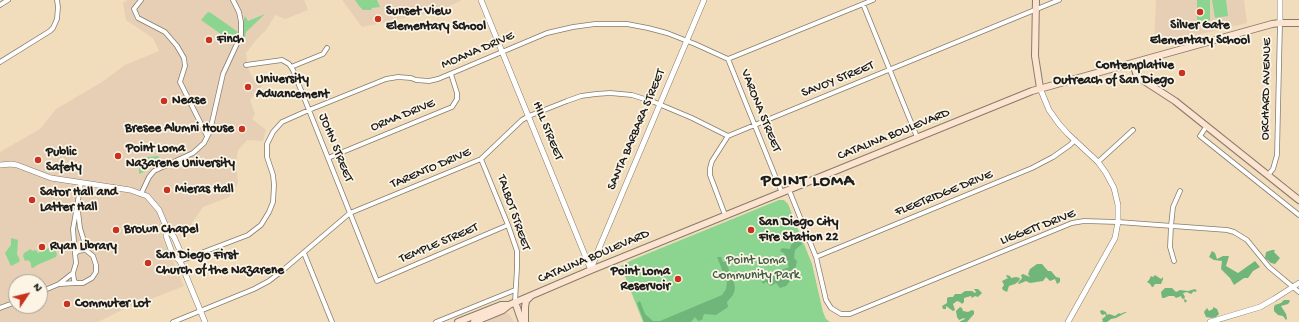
<!DOCTYPE html>
<html>
<head>
<meta charset="utf-8">
<style>
  body { margin:0 }
  #map { position:relative; width:1299px; height:322px; overflow:hidden; background:#f1dcbb; font-family:"Gochi Hand",sans-serif }
  canvas { display:block }
  .north { position:absolute; left:8px; top:274px; width:40px; height:40px; box-sizing:border-box; background:#fcf5e5; border:1px solid #a29e95; border-radius:50%; rotate:55deg; font-size:11px; font-weight:700; line-height:16px; text-align:center; color:#1c1c1c }
  .north::after { content:''; display:block; margin:auto; width:14px; height:18px; background:#c8321e; clip-path:polygon(50% 0,100% 100%,50% 72%,0 100%) }
</style>
</head>
<body>
<div id="map">
<canvas width="1299" height="322"></canvas>
<div class="north">N</div>
</div>
<script>
const ctx = document.querySelector('canvas').getContext('2d');
ctx.lineJoin = 'round';
function paint(path, color) {
  ctx.fillStyle = color;
  ctx.fill(path, 'evenodd');
}
function poly(rows) {
  const path = new Path2D();
  for (const r of rows) {
    path.moveTo(r[0], r[1]);
    for (let i = 2; i < r.length; i += 2) path.lineTo(r[i], r[i + 1]);
  }
  return path;
}
function trace(path, color, width, dash) {
  ctx.strokeStyle = color;
  ctx.lineWidth = width;
  ctx.lineCap = dash ? 'butt' : 'round';
  ctx.setLineDash(dash || []);
  ctx.stroke(path);
}
function label(font, color, halo, rows, align = 'center') {
  ctx.font = font + ' "Gochi Hand",sans-serif';
  ctx.lineWidth = 3.5;
  ctx.setLineDash([]);
  ctx.textBaseline = 'middle';
  ctx.strokeStyle = halo;
  ctx.fillStyle = color;
  for (const [text, x, y, turn = 0] of rows) {
    ctx.save();
    ctx.translate(x, y);
    ctx.rotate((+turn || 0) * Math.PI / 180);
    ctx.textAlign = isNaN(turn) ? turn : align;
    if (halo) ctx.strokeText(text, 0, 0);
    ctx.fillText(text, 0, 0);
    ctx.restore();
  }
}
const built = poly([
  [127,0,304,0,308,10,285,19,275,15,267,29,256,40,246,53,248,68,253,79,258,76,263,85,250,100,255,114,252,119,266,130,263,141,247,140,238,150,236,161,238,183,229,197,203,207,189,227,163,239,184,286,122,310,98,322,0,322,0,152,40,129,56,109,102,82,125,65,159,51,153,38,126,20,123,3],
  [16,282,40,282,40,306,16,306],
  [342,0,462,0,439,11,362,27],
  [1156,0,1244,0,1247,23,1154,45],
  [504,313,509,314,514,322,484,322]
]);
const green = poly([
  [355,0,377,0,380,7,372,8,371,10,363,10,359,6],
  [1197,0,1210,0,1210,21,1197,21],
  [1212,0,1226,0,1228,16,1215,18],
  [208,12,211,13,238,32,234,42,232,42,201,20],
  [265,14,246,32,245,37,243,37,243,22,245,16,248,21],
  [158,156,162,161,154,164,146,171,139,174,139,158],
  [779,200,784,200,788,204,812,264,823,312,826,319,830,322,643,322,621,266,632,260],
  [11,238,18,240,17,254,20,260,19,262,11,266,5,253,11,245],
  [53,246,57,254,56,257,37,265,33,268,31,267,31,263,28,260,25,261,23,256,24,253,31,249,32,251,36,250,38,253]
]);
const forest = poly([
  [797,236,802,244,795,250,794,258,797,261,795,270,790,281,786,286,780,288,776,283,771,286,766,282,763,284,761,280,763,277,789,267,784,253,780,251,782,248,790,249,791,245,794,242,793,238],
  [1272,250,1275,250,1274,252,1280,258,1275,264,1271,263,1265,258,1266,252],
  [1212,251,1215,253,1217,259,1223,256,1229,256,1226,266,1238,273,1255,261,1260,267,1253,271,1248,278,1244,278,1234,285,1230,278,1221,269,1222,261,1214,260,1209,257],
  [717,257,721,257,723,262,726,262,734,282,735,289,733,295,727,302,728,307,716,315,704,314,702,320,698,321,695,317,691,322,644,322,637,303,640,301,645,314,653,321,660,321,722,295,726,289,727,282],
  [1037,264,1042,264,1048,271,1051,271,1056,277,1060,278,1060,282,1057,284,1055,279,1050,281,1046,277,1043,281,1030,283,1026,281,1019,284,1018,283,1022,278,1021,275,1023,274,1030,277,1028,274,1030,269],
  [1007,275,1010,276,1011,278,1016,277,1020,278,1019,281,1015,284,1009,286,1007,292,1003,290,1002,288,1004,285,1002,281,1008,278,1006,276],
  [1155,275,1161,279,1163,277,1163,279,1161,284,1155,284,1153,287,1152,287,1150,284,1147,282,1149,280,1151,276,1153,277],
  [1165,288,1172,288,1176,292,1180,290,1188,291,1195,289,1197,291,1195,292,1194,291,1191,294,1187,292,1183,293,1185,297,1184,299,1186,300,1187,301,1185,303,1184,300,1183,298,1182,299,1181,296,1176,298,1174,296,1169,296,1164,298,1162,298,1161,292],
  [974,289,978,289,982,293,978,297,975,296,972,298,971,296,964,298,964,302,962,304,960,302,957,301,953,304,955,310,953,311,946,306,946,309,943,309,942,306,947,303,947,298,949,297,953,297,955,294,961,294,965,291,972,291,975,293,976,292],
  [1284,300,1289,300,1290,301,1288,304,1281,306,1286,314,1287,319,1286,320,1283,316,1278,315,1274,311,1274,307,1275,305,1281,303],
  [960,307,962,308,963,311,968,312,972,310,974,311,974,314,967,322,959,322,965,319,964,318,959,320,957,317,956,311],
  [1213,307,1217,309,1219,314,1216,317,1212,318,1206,317,1204,312,1207,308,1209,311,1213,309],
  [1102,310,1106,312,1107,315,1109,314,1115,316,1119,313,1120,314,1125,312,1127,312,1116,318,1111,319,1107,322,1102,322,1103,321,1102,319,1106,316,1105,314,1103,315,1101,314,1100,311]
]);
const minor = poly([
  [141,0,134,9,138,18,165,32,177,46,184,58,185,66,180,82,207,136],
  [863,4,917,137],
  [0,5,8,0],
  [728,59,782,193],
  [0,62,50,31,53,28,57,19,58,7,57,0],
  [246,65,282,60,289,64,293,70,377,281,508,225],
  [291,67,323,54,327,48],
  [1206,127,1200,136,1299,215],
  [328,158,452,107,457,99,457,93,451,74],
  [481,159,508,225,517,251,517,268,515,302],
  [1098,162,1133,130],
  [1268,175,1273,169,1277,155,1280,23],
  [789,190,816,257,826,300,831,308,841,314,850,314,1072,223,1084,221,1118,222,1227,230,1234,232,1247,240,1269,267,1299,292],
  [141,194,149,177,154,171,193,153,204,143,210,131,223,74,241,35,241,22,239,12,233,0],
  [78,211,80,228,87,251],
  [725,215,710,175,710,168,712,161,728,136,1059,0],
  [304,253,332,322],
  [75,254,73,229,81,183],
  [816,257,1032,168,1053,157,1070,145,1075,140],
  [180,261,248,235,261,225,269,212,273,202,274,185,273,175,267,157,267,144,273,132,282,122,309,110,386,79,398,77,411,78,416,80,429,81,438,79,547,33,573,27,595,24,627,24,648,28,667,33,695,44,728,59,873,0],
  [1174,261,1170,247,1171,226,1173,207,1180,191],
  [60,284,76,283],
  [40,292,59,284,73,273,76,263,75,254,78,251,85,250,87,251,93,256,96,265,96,272,92,278,83,283,76,283,74,280,73,273],
  [0,308,16,302],
  [173,322,254,289,269,281,282,271,350,213,481,159,522,120,529,116,567,101,581,96,596,94,610,93,632,95,654,102,692,118,728,136],
  [436,322,515,290]
]);
const tertiary = poly([
  [481,0,591,270],
  [1280,23,1280,0],
  [1040,88,1049,110,1059,124,1068,134,1098,162,1106,173,1114,188,1118,205,1118,222,1115,238,1068,322],
  [0,165,11,164,17,165,51,178,130,190,147,196,159,210,167,229,174,237,181,253,180,261],
  [167,229,166,236,173,255,180,261,205,322],
  [591,270,597,253,704,0],
  [1210,322,1260,307,1274,299,1299,283]
]);
const secondary = poly([
  [1036,0,1035,56,1040,88],
  [1133,63,1136,73,1141,79,1175,101,1299,200],
  [515,302,522,322],
  [458,322,501,305,509,305],
  [474,322,503,310,509,305,591,270,1032,91,1272,24,1280,23,1299,23],
  [525,322,525,307,526,301,531,296]
]);
const markers = [
  [1200,12,4,"#c8321e"],
  [378,19,4,"#c8321e"],
  [209,40,4,"#c8321e"],
  [1182,73,4,"#c8321e"],
  [248,87,4,"#c8321e"],
  [164,101,4,"#c8321e"],
  [242,129,4,"#c8321e"],
  [118,156,4,"#c8321e"],
  [38,160,4,"#c8321e"],
  [167,190,4,"#c8321e"],
  [32,200,4,"#c8321e"],
  [116,230,4,"#c8321e"],
  [751,230,4,"#c8321e"],
  [42,247,4,"#c8321e"],
  [148,263,4,"#c8321e"],
  [678,279,4,"#c8321e"],
  [67,304,4,"#c8321e"]
];
const poiNames = [
  ["Sunset View",386,12],
  ["Elementary School",386,27],
  ["Silver Gate",1200,26,"center"],
  ["Elementary School",1200,41,"center"],
  ["Finch",217,40],
  ["Contemplative",1174,66,"right"],
  ["Outreach of San Diego",1174,81,"right"],
  ["University",256,80],
  ["Advancement",256,95],
  ["Nease",172,101],
  ["Bresee Alumni House",234,129,"right"],
  ["Point Loma",126,149],
  ["Nazarene University",126,164],
  ["Public",46,153],
  ["Safety",46,168],
  ["Mieras Hall",175,190],
  ["Sator Hall and",40,193],
  ["Latter Hall",40,208],
  ["San Diego City",759,223],
  ["Fire Station 22",759,238],
  ["Brown Chapel",124,230],
  ["Ryan Library",50,247],
  ["San Diego First",156,256],
  ["Church of the Nazarene",156,271],
  ["Point Loma",670,272,"right"],
  ["Reservoir",670,287,"right"],
  ["Commuter Lot",75,304]
];
const streetNames = [
  ["MOANA DRIVE",478,51,-23],
  ["SAVOY STREET",838,80,-22],
  ["ORCHARD AVENUE",1267,89,-89],
  ["VARONA STREET",760,111,68],
  ["ORMA DRIVE",403,116,-22],
  ["SANTA BARBARA STREET",637,130,-67],
  ["HILL STREET",547,131,68],
  ["CATALINA BOULEVARD",894,135,-22],
  ["JOHN STREET",335,148,68],
  ["TARENTO DRIVE",431,169,-23],
  ["FLEETRIDGE DRIVE",944,194,-22],
  ["TALBOT STREET",513,213,71],
  ["LIGGETT DRIVE",1038,228,-21],
  ["TEMPLE STREET",439,244,-23],
  ["CATALINA BOULEVARD",594,257,-23]
];
const parkNames = [
  ["Point Loma",756,261],
  ["Community Park",756,276]
];
const districtNames = [
  ["POINT LOMA",808,182]
];
paint(built, '#e6cfb5');
paint(green, '#8bd591');
paint(forest, '#70b67b');
trace(minor, '#867c6c', 5.5);
trace(tertiary, '#867c6c', 6);
trace(secondary, '#867c6c', 8);
trace(minor, '#fff', 4);
trace(tertiary, '#fff', 5);
trace(secondary, '#fde4d0', 6);
for (const [x, y, r, color] of markers) {
  const dot = new Path2D();
  dot.arc(x, y, r, 0, 2 * Math.PI);
  ctx.fillStyle = color;
  ctx.fill(dot);
  trace(dot, '#fcf5e5', 1.5);
}
label('bold 13px', '#1c1c1c', '#fcf5e5', poiNames, 'left');
label('13px', '#1c1c1c', '#fcf5e5', streetNames);
label('13px', '#435d45', '#fcf5e5', parkNames);
ctx.letterSpacing = '1px';
label('bold 17px', '#1c1c1c', '#fcf5e5', districtNames);
ctx.letterSpacing = '0px';
</script>
</body>
</html>
